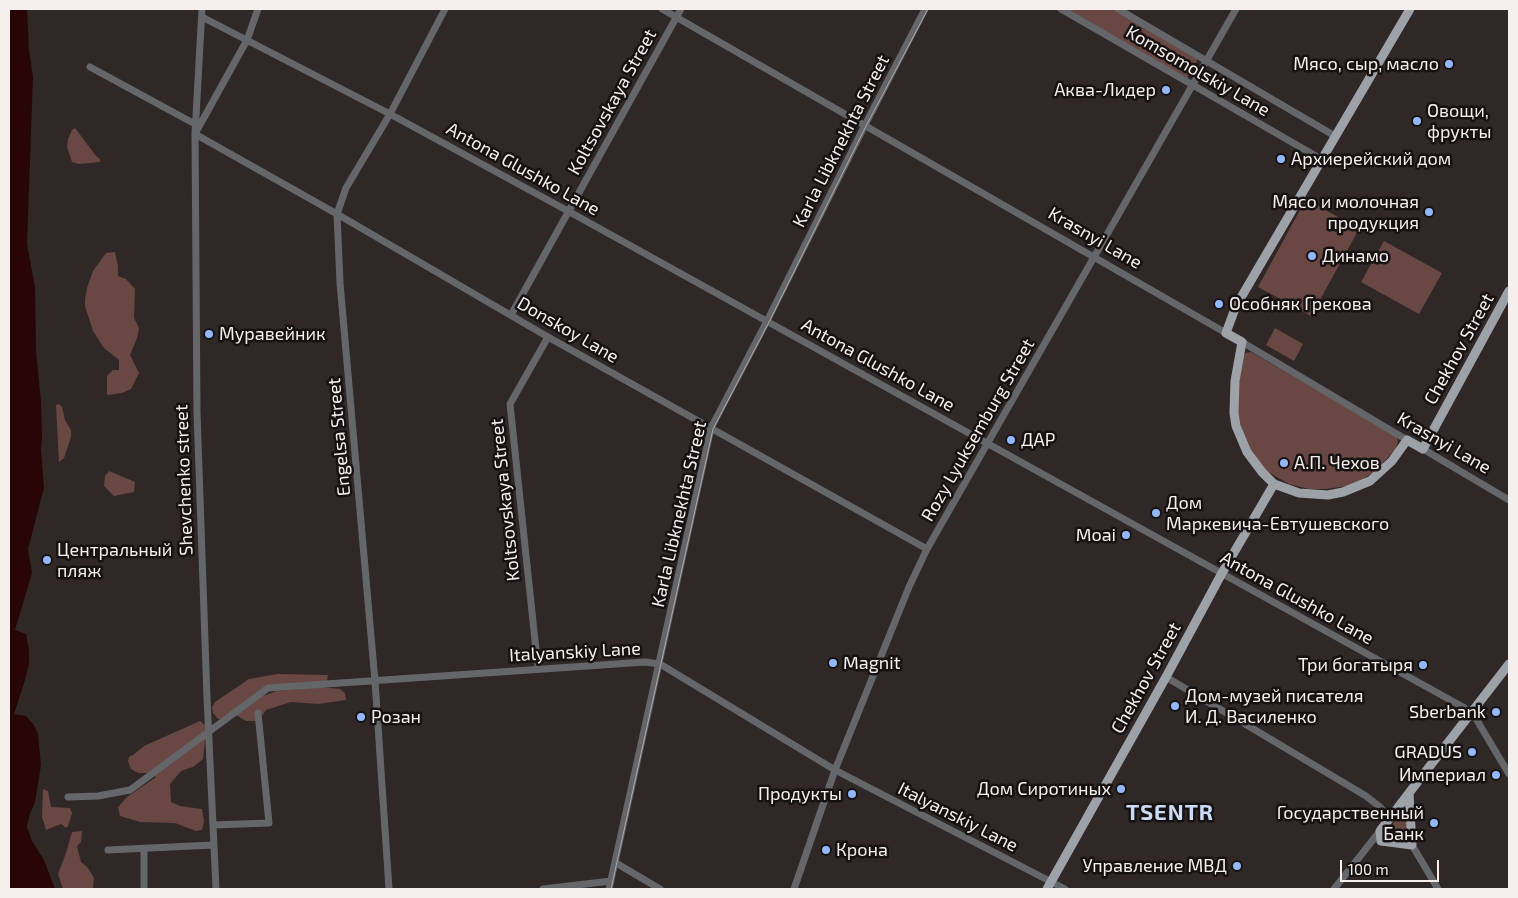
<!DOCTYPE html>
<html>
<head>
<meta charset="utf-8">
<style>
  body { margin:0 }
  #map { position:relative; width:1518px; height:898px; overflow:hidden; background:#302827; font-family:"Exo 2",sans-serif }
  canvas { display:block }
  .frame { position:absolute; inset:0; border:10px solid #f5efee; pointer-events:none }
  .scale { position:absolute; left:1340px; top:860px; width:99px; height:22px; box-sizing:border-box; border:2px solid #f5efee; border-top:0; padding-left:6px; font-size:15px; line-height:18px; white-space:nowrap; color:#f5efee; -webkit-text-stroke:4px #161211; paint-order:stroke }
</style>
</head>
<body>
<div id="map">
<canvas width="1518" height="898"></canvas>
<div class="frame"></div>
<div class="scale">100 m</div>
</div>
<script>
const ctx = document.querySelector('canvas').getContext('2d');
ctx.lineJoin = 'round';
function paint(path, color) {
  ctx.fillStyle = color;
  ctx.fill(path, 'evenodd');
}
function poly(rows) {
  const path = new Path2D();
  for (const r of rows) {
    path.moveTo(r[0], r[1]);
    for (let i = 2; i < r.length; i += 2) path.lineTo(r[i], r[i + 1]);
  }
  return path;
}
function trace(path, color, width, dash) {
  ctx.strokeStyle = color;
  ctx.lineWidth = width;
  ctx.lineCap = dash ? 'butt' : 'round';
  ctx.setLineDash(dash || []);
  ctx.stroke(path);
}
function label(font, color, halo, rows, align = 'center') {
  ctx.font = font + ' "Exo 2",sans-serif';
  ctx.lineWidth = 5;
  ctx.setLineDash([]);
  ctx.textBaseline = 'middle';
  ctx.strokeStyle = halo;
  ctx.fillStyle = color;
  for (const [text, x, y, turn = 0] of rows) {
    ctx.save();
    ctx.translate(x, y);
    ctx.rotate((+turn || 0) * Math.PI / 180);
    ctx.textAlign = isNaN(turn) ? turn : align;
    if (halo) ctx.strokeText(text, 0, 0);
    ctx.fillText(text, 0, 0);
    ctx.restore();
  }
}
const green = poly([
  [1067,9,1112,9,1198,59,1187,79],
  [75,128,96,156,100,159,100,162,79,164,72,162,67,147,68,139,72,130],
  [1306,199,1359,229,1311,316,1258,287],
  [1384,241,1442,273,1419,314,1361,282],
  [115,252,118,266,118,276,126,279,135,289,134,318,139,328,137,338,130,355,139,373,131,389,122,393,107,395,107,376,113,370,119,370,119,360,104,348,93,331,85,306,85,299,87,288,93,271,106,253],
  [1275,328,1303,344,1294,361,1266,345],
  [1251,352,1394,435,1397,437,1398,442,1395,450,1374,472,1360,481,1347,486,1326,489,1309,489,1289,484,1275,476,1264,469,1244,441,1236,405,1243,356,1245,353],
  [59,404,62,407,65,420,71,430,71,437,64,458,59,462,56,405],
  [109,471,135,482,134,492,114,496,104,486,105,476],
  [278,674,328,675,327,681,272,689,263,696,277,691,321,687,340,689,345,693,346,700,318,704,291,702,266,710,258,721,246,721,236,715,230,719,218,719,213,713,212,707,215,702,249,679],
  [200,721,205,725,207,737,205,741,203,759,193,767,181,771,170,784,171,802,180,806,202,809,204,821,202,830,196,831,175,823,140,822,120,816,118,807,127,797,156,777,148,773,138,773,131,769,128,761,129,757,133,755,144,746],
  [43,789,48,791,51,807,70,808,72,813,68,826,66,828,61,824,46,830,42,817],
  [1402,819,1407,822,1408,838,1404,840,1388,838,1387,831,1396,820],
  [82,831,81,842,77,846,81,862,88,868,94,878,93,887,95,889,63,889,58,874,66,853,72,832]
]);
const water = poly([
  [9,9,27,9,29,50,33,77,27,244,35,287,36,351,41,401,42,437,41,450,44,488,28,549,32,573,15,630,26,634,29,651,29,664,25,680,14,714,26,716,34,725,38,734,41,765,35,802,29,816,27,827,32,841,44,860,55,889,9,889]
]);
const minor = poly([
  [202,9,195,134,197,412,207,698,216,889],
  [662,9,1226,333],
  [1061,9,1321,159],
  [1118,9,1335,136],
  [202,17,390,114,568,211,1472,712,1509,774],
  [90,67,195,124],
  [196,132,247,40,258,9],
  [195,134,337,214,548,337,927,549],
  [511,315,681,9],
  [1242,342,1407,440],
  [1423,449,1509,500],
  [538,669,510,404,548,337],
  [1166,677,1366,796,1380,807,1390,818],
  [68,797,98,796,130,790,268,688,645,662,660,664,835,770,1065,889],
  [213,825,269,823,258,713],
  [1412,845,1438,889],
  [108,850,213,845],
  [616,863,660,889],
  [144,889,144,849],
  [389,889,375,681,340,283,337,214,346,188,390,114,445,9],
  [543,889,611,881],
  [609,889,711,428,767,321,865,125,925,9],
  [794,889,835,770,909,587,927,549,1236,9],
  [1334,889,1380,831]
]);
const major = poly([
  [1410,9,1236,306,1226,333,1242,342,1235,381,1234,413,1236,426,1247,452,1262,472,1274,484,1299,493,1328,495,1343,492,1370,481,1392,461,1407,440,1423,449,1509,291],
  [1409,793,1412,845,1381,841,1380,831,1409,793,1509,664],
  [1047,889,1166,677,1222,573,1274,484]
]);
const tram = poly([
  [611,889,713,429,769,322,866,126,928,9]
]);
const markers = [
  [1449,64,5,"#92b7fd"],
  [1166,90,5,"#92b7fd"],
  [1417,121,5,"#92b7fd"],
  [1281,159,5,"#92b7fd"],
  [1429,212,5,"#92b7fd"],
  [1312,256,5,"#92b7fd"],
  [1219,304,5,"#92b7fd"],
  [209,334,5,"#92b7fd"],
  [1011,440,5,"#92b7fd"],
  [1284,463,5,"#92b7fd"],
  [1156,513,5,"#92b7fd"],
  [1126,535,5,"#92b7fd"],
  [47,560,5,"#92b7fd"],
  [833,663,5,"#92b7fd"],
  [1423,665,5,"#92b7fd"],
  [1175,706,5,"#92b7fd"],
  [1496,712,5,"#92b7fd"],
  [361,717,5,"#92b7fd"],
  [1472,752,5,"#92b7fd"],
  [1496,775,5,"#92b7fd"],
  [1121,789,5,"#92b7fd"],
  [852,794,5,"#92b7fd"],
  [1434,823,5,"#92b7fd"],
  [826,850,5,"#92b7fd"],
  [1237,866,5,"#92b7fd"]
];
const poiNames = [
  ["Мясо, сыр, масло",1439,64,"right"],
  ["Аква-Лидер",1156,90,"right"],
  ["Овощи,",1427,111],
  ["фрукты",1427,132],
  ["Архиерейский дом",1291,159],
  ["Мясо и молочная",1419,202,"right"],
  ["продукция",1419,223,"right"],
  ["Динамо",1322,256],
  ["Особняк Грекова",1229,304],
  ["Муравейник",219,334],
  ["ДАР",1021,440],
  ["А.П. Чехов",1294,463],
  ["Дом",1166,503],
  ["Маркевича-Евтушевского",1166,524],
  ["Moai",1116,535,"right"],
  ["Центральный",57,550],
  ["пляж",57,571],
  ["Magnit",843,663],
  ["Три богатыря",1413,665,"right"],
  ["Дом-музей писателя",1185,696],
  ["И. Д. Василенко",1185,717],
  ["Sberbank",1486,712,"right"],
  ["Розан",371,717],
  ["GRADUS",1462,752,"right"],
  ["Империал",1486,775,"right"],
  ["Дом Сиротиных",1111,789,"right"],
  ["Продукты",842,794,"right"],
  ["Государственный",1424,813,"right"],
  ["Банк",1424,834,"right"],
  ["Крона",836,850],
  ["Управление МВД",1227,866,"right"]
];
const streetNames = [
  ["Komsomolskiy Lane",1198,71,30],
  ["Koltsovskaya Street",612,102,-61],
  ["Karla Libknekhta Street",841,141,-63],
  ["Antona Glushko Lane",523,169,29],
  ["Krasnyi Lane",1095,238,30],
  ["Donskoy Lane",568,330,30],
  ["Chekhov Street",1459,349,-61],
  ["Antona Glushko Lane",878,365,29],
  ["Rozy Lyuksemburg Street",978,430,-60],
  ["Engelsa Street",339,437,-95],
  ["Krasnyi Lane",1444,443,30],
  ["Shevchenko street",184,480,-92],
  ["Koltsovskaya Street",505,500,-96],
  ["Karla Libknekhta Street",679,514,-77],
  ["Antona Glushko Lane",1297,598,29],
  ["Italyanskiy Lane",575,652,-3],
  ["Chekhov Street",1146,678,-61],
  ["Italyanskiy Lane",958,817,27]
];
const districtNames = [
  ["TSENTR",1170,813]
];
paint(green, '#694743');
paint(water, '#280605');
trace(minor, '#646669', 7);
trace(major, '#9da1a8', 9);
trace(tram, '#afa9a8', 1);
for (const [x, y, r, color] of markers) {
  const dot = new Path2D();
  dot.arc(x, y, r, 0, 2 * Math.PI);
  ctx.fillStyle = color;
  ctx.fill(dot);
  trace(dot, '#161211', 2);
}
label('18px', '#f5efee', '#161211', poiNames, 'left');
label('18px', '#f5efee', '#161211', streetNames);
ctx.letterSpacing = '1px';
label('bold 22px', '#ccdbf5', '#161211', districtNames);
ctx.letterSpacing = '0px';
</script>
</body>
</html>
